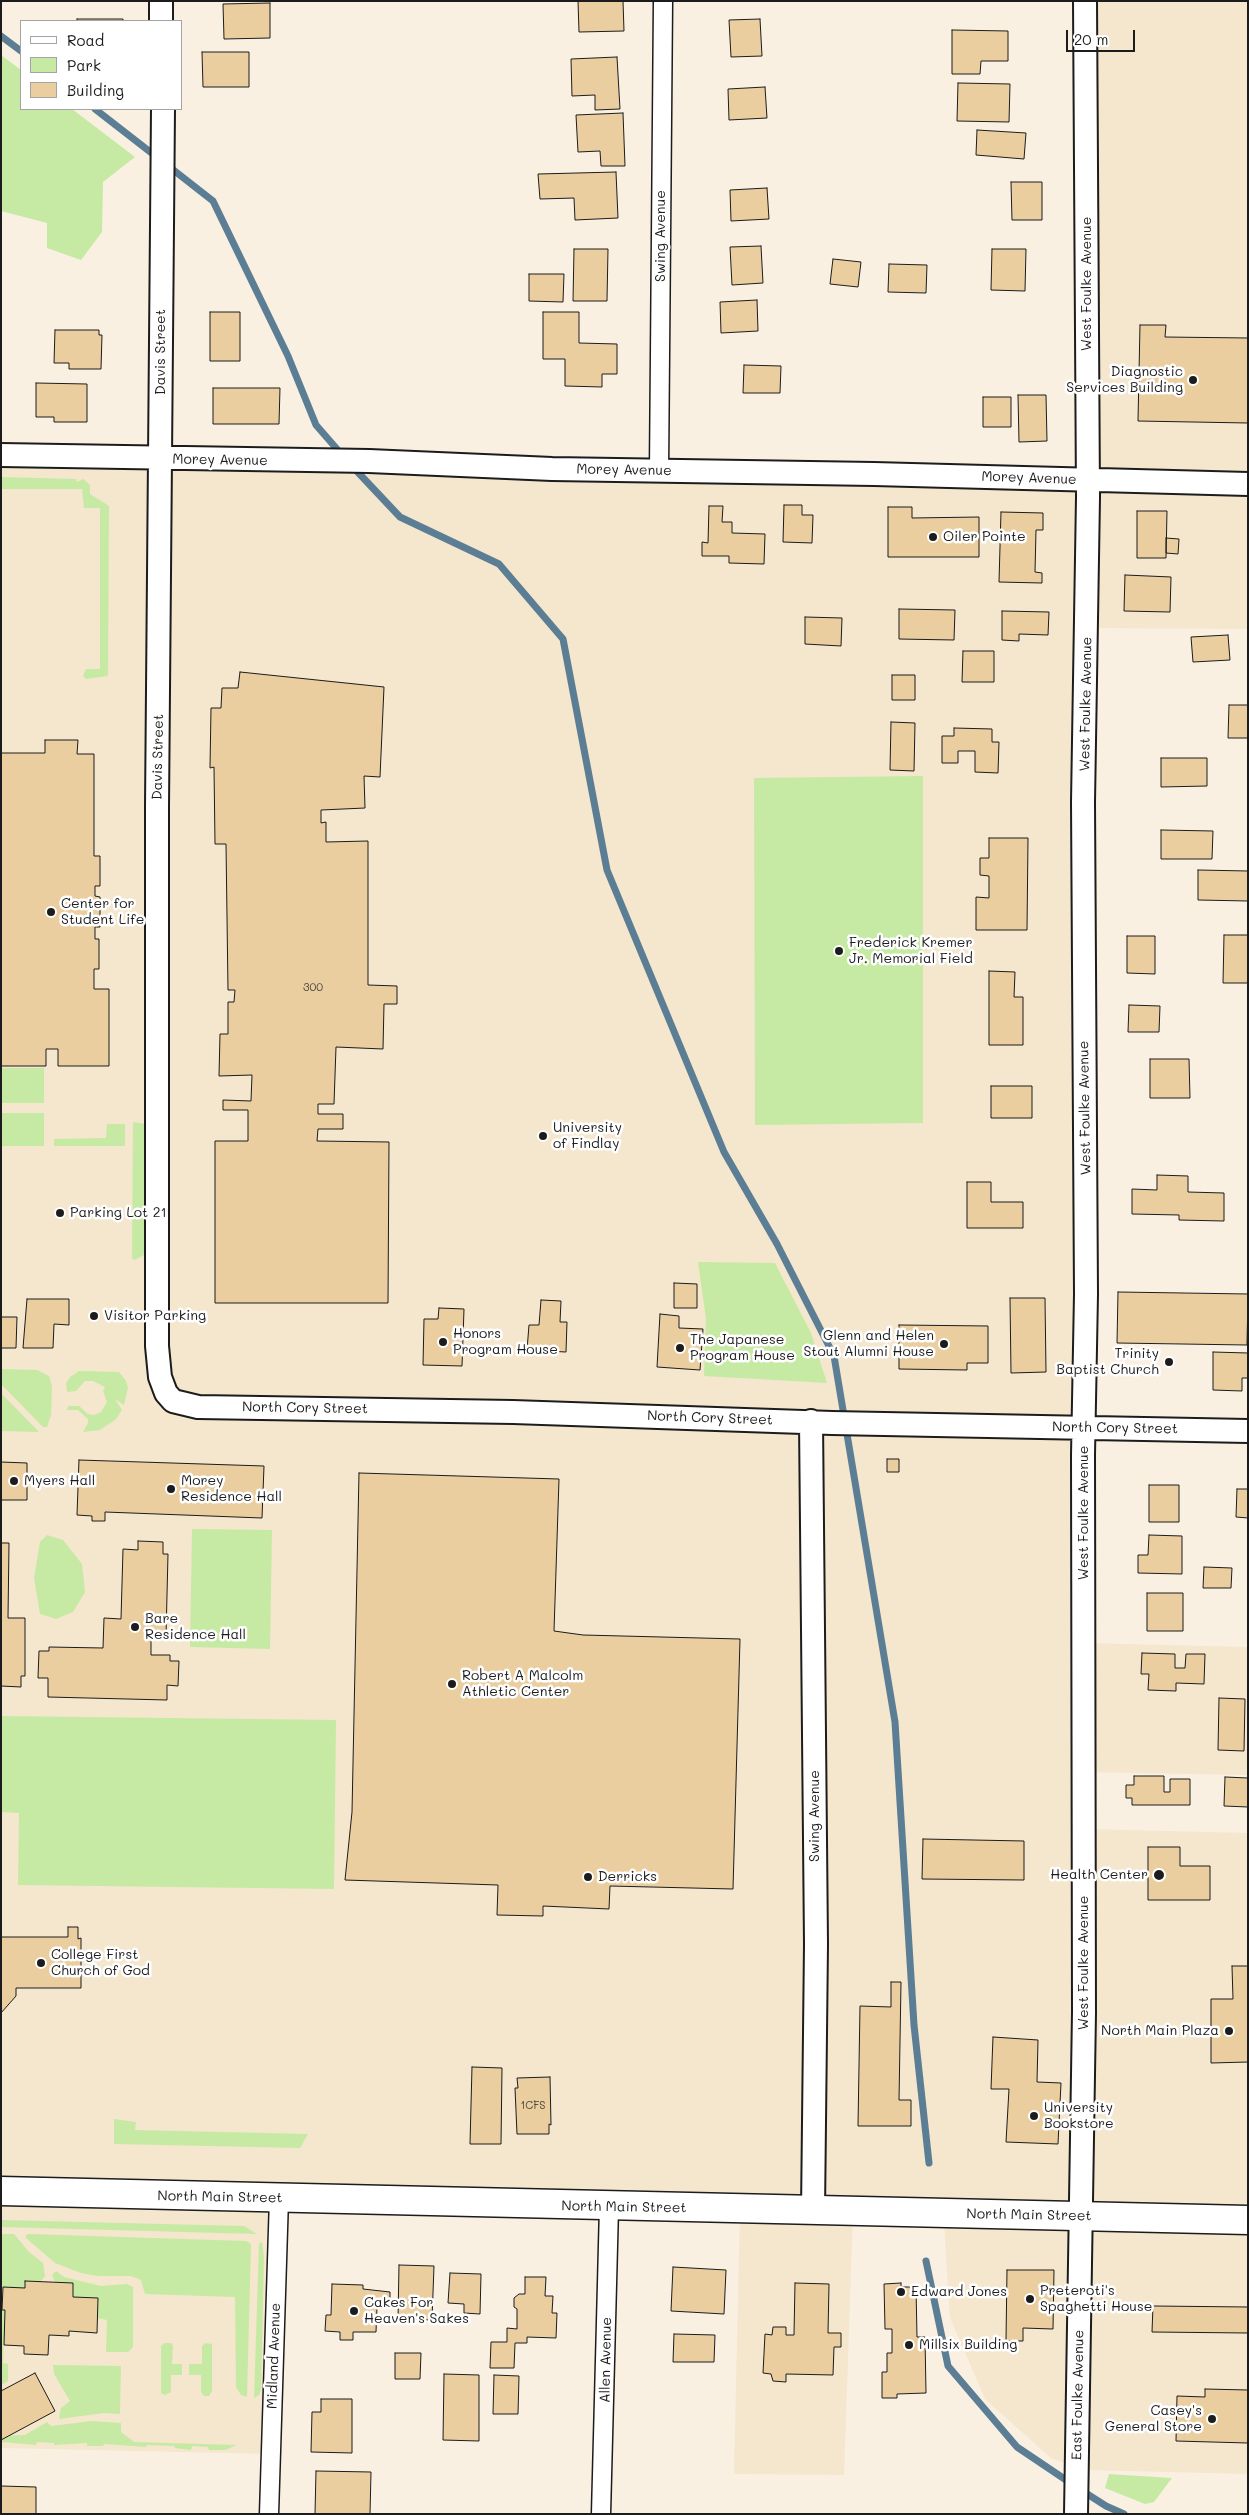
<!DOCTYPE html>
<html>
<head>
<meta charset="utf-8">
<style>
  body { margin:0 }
  #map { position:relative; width:1249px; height:2515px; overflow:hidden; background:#f9f0e2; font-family:Mali,sans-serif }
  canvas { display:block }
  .frame { position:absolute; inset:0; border:2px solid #1c1c1c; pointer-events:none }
  .legend { position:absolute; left:20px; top:20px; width:162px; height:90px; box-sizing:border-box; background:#fff; border:1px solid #a4a4a4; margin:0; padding:6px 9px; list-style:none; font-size:15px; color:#1c1c1c }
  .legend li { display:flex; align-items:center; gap:10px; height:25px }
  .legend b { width:25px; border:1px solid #a4a4a4 }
  .scale { position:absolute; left:1066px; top:30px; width:69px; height:22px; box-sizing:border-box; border:2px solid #1c1c1c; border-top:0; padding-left:6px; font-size:15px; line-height:18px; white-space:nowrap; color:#1c1c1c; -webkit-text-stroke:4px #fff; paint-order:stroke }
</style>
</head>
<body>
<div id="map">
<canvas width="1249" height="2515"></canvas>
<div class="frame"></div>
<ul class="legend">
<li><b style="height:6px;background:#fff"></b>Road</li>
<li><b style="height:14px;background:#c6eaa3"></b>Park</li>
<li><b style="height:14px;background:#ebce9f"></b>Building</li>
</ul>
<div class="scale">20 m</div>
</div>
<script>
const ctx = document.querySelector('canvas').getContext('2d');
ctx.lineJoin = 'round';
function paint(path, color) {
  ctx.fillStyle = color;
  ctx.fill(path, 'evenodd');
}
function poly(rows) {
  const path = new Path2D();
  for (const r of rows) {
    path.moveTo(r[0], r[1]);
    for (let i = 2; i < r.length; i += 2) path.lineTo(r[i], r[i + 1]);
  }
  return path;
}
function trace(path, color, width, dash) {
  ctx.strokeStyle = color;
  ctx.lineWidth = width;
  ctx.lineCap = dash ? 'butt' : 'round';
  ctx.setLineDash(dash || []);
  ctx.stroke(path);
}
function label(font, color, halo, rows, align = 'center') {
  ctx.font = font + ' Mali,sans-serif';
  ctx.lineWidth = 5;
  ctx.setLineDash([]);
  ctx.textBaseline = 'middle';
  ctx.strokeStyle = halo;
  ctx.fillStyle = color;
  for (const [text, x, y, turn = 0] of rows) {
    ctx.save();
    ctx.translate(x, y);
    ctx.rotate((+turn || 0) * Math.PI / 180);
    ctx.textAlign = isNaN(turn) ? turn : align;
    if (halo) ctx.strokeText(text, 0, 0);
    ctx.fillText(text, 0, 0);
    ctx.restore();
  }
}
const built = poly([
  [1086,1,1248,1,1248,629,1088,628,1084,1643,1248,1647,1248,1775,1084,1772,1084,1829,1248,1833,1248,2474,1087,2470,1052,2459,985,2399,950,2318,944,2222,1082,2216,853,2212,844,2475,734,2474,740,2210,280,2198,271,2454,1,2448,1,455,1088,480]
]);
const green = poly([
  [1,55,21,70,21,109,72,109,135,157,103,182,102,232,81,260,47,248,47,223,1,211],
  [1,477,76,479,77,482,83,479,90,485,90,494,109,506,108,676,86,679,83,676,86,669,100,669,100,508,84,508,82,489,1,489],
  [923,776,923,1123,755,1125,754,778],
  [1,1068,44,1068,44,1103,1,1103],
  [1,1113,44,1113,44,1146,1,1146],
  [133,1122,145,1124,144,1255,134,1260,132,1258],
  [107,1124,125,1124,125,1146,54,1146,54,1139,106,1138],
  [698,1262,775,1263,811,1333,827,1383,704,1376,706,1319],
  [1,1369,37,1370,49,1376,52,1386,51,1415,47,1427,43,1427,1,1384],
  [79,1371,119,1372,126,1381,128,1387,124,1405,115,1399,122,1410,116,1419,100,1430,83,1432,88,1423,88,1419,78,1410,67,1410,68,1406,79,1406,88,1414,94,1415,101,1412,107,1402,103,1391,105,1387,93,1381,85,1381,76,1391,67,1392,66,1383,70,1377],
  [1,1393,39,1432,1,1431],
  [192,1529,272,1530,270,1649,190,1647],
  [47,1535,63,1540,82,1564,85,1592,73,1612,56,1619,40,1614,34,1578,40,1542],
  [1,1716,336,1720,334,1889,18,1885,19,1813,1,1812],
  [114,2119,136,2122,135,2130,308,2134,300,2148,114,2144],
  [1,2220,244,2226,257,2234,1,2227],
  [1,2234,14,2234,29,2252,43,2263,45,2276,40,2282,25,2281,25,2288,3,2287,2,2309,5,2310,3,2363,8,2364,8,2381,1,2385],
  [29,2234,246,2241,251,2244,247,2397,241,2395,236,2387,235,2297,145,2294,141,2280,131,2276,98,2276,81,2273,55,2263,26,2238,26,2235],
  [262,2242,264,2257,261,2389,259,2395,254,2398,259,2244],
  [56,2271,64,2277,101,2286,127,2284,133,2287,133,2347,128,2352,106,2352,107,2320,97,2318,98,2298,73,2297,73,2284,55,2282,52,2275],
  [165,2343,171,2343,173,2346,172,2364,182,2364,182,2375,171,2375,171,2392,165,2395,161,2393,161,2346],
  [205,2343,212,2344,212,2391,209,2396,204,2396,201,2392,201,2375,189,2375,189,2364,202,2364,202,2346],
  [53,2365,121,2366,120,2414,104,2413,59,2419,61,2408,70,2401,54,2374],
  [92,2421,121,2423,121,2432,134,2442,237,2445,225,2450,209,2450,208,2447,192,2446,191,2450,175,2448,174,2446,147,2445,146,2447,104,2444,103,2446,87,2446,87,2443,54,2445,54,2443,37,2442,36,2445,3,2442,1,2444,1,2436,25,2435,47,2422,51,2426],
  [1109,2474,1172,2478,1154,2502,1145,2504,1105,2488]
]);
const stream = poly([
  [1,36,21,51],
  [95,109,158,158],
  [167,165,213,201,288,356,316,425,343,456],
  [352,466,400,517,499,564,563,639,607,870,724,1152,777,1244,834,1356,895,1722,914,2025,929,2163],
  [926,2261,948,2366,1017,2447,1072,2484],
  [1081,2490,1106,2506,1124,2514]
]);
const building = poly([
  [578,1,623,1,624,31,579,32,578,1],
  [270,3,270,38,224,39,223,4,270,3],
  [77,19,123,19,123,21,77,21,77,19],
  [760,19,762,56,731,57,729,20,760,19],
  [952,30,1008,31,1008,61,981,61,980,74,952,74,952,30],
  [202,52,249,52,249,87,203,87,202,52],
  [617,57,620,109,595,110,595,95,572,96,571,59,617,57],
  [958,83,1010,84,1009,122,957,121,958,83],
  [765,87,767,118,729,120,728,89,765,87],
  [623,113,625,166,601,166,600,151,578,152,576,115,623,113],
  [977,130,1026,133,1024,159,976,155,977,130],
  [616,172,618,218,575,220,574,198,540,199,538,174,616,172],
  [1011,182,1042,182,1042,220,1012,220,1011,182],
  [767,188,769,219,731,221,730,190,767,188],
  [761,246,763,283,732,285,730,247,761,246],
  [574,249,608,249,607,301,573,301,574,249],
  [992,249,1026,249,1025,291,991,290,992,249],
  [833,259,861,262,858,287,830,284,833,259],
  [889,264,927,265,926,293,888,292,889,264],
  [529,274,564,274,563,302,529,301,529,274],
  [757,300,758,331,721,333,720,302,757,300],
  [210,312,240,312,240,361,210,361,210,312],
  [543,312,579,312,579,343,617,344,617,374,602,374,602,387,565,386,565,359,543,359,543,312],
  [1140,325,1166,325,1165,337,1248,338,1248,423,1138,421,1140,325],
  [55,330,99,330,99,335,102,335,101,369,69,369,69,363,54,363,55,330],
  [744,365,781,366,780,393,743,393,744,365],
  [36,383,87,384,87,422,54,422,54,417,36,417,36,383],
  [213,388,280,388,279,424,213,424,213,388],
  [1018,395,1046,395,1047,441,1019,442,1018,395],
  [983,397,1011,397,1011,427,983,427,983,397],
  [784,505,802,505,802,515,813,515,812,543,783,542,784,505],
  [709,506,723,506,722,522,732,522,732,533,765,534,764,564,729,563,729,556,702,556,702,542,708,543,709,506],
  [888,507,912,507,912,518,979,517,979,557,888,557,888,507],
  [1137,511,1167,511,1166,558,1137,558,1137,511],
  [1001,512,1043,513,1043,530,1036,530,1035,572,1042,573,1042,583,999,582,1001,512],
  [1166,538,1179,539,1178,554,1166,553,1166,538],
  [1125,575,1171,577,1170,612,1124,611,1125,575],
  [899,609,955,610,954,640,899,639,899,609],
  [1002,611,1049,612,1048,635,1019,634,1019,641,1002,640,1002,611],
  [805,617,842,618,841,646,805,644,805,617],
  [1228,635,1230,660,1193,662,1191,637,1228,635],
  [963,651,994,651,994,682,962,682,963,651],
  [240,672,384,687,380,777,364,776,365,808,321,810,321,823,326,822,326,842,368,841,368,985,397,986,397,1004,384,1004,383,1049,336,1047,334,1104,318,1104,318,1114,343,1114,343,1129,318,1129,317,1141,389,1142,388,1303,215,1303,215,1141,248,1141,248,1110,223,1110,223,1100,251,1101,252,1075,219,1076,220,1034,228,1034,228,1002,234,1002,235,990,228,990,226,844,215,844,214,767,210,768,211,708,221,708,222,688,238,688,240,672],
  [892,675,915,675,915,700,892,700,892,675],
  [1229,705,1248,705,1248,738,1228,738,1229,705],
  [891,722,915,723,914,771,890,770,891,722],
  [954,728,992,729,992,742,999,742,998,773,975,772,975,751,958,751,958,763,942,763,942,736,954,736,954,728],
  [45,740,78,740,77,754,94,754,94,856,100,856,100,886,95,886,95,896,100,897,100,927,95,927,95,939,99,939,99,969,94,969,94,989,109,989,109,1066,58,1066,58,1049,46,1049,46,1066,1,1066,1,753,45,753,45,740],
  [1161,758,1207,758,1207,786,1161,787,1161,758],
  [1161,830,1213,831,1212,859,1161,859,1161,830],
  [989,838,1028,838,1027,930,976,930,976,897,989,898,989,876,980,875,980,858,989,858,989,838],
  [1198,870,1248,871,1248,901,1198,900,1198,870],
  [1224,935,1248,935,1248,983,1223,983,1224,935],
  [1127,936,1155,936,1155,974,1127,973,1127,936],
  [989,971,1015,972,1014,997,1023,997,1023,1045,989,1045,989,971],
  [1129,1005,1160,1006,1159,1032,1128,1032,1129,1005],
  [1150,1059,1189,1059,1190,1098,1150,1098,1150,1059],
  [991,1086,1032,1086,1032,1118,991,1118,991,1086],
  [1157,1175,1188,1176,1188,1192,1224,1193,1224,1221,1179,1220,1179,1215,1132,1214,1132,1189,1157,1190,1157,1175],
  [967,1182,991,1182,991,1202,1023,1202,1023,1228,967,1228,967,1182],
  [674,1283,697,1284,697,1308,674,1308,674,1283],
  [1118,1292,1248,1294,1247,1345,1117,1343,1118,1292],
  [1010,1298,1045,1298,1046,1372,1011,1373,1010,1298],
  [27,1299,69,1299,69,1325,54,1324,53,1348,23,1348,27,1299],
  [541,1300,561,1301,560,1322,567,1322,566,1352,527,1350,529,1325,539,1325,541,1300],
  [439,1308,464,1309,462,1366,423,1365,424,1319,438,1319,439,1308],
  [660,1314,679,1316,679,1328,703,1329,700,1370,657,1367,660,1314],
  [1,1317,17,1317,16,1348,1,1348,1,1317],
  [899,1325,988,1326,988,1363,967,1363,967,1370,899,1369,899,1325],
  [1213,1352,1248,1353,1248,1378,1242,1378,1242,1391,1213,1390,1213,1352],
  [887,1459,899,1459,899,1472,887,1472,887,1459],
  [79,1460,264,1466,262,1518,105,1512,105,1521,92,1521,92,1516,77,1515,79,1460],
  [1,1462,27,1463,27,1500,1,1500,1,1462],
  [359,1473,559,1479,554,1631,583,1635,740,1639,733,1889,610,1886,609,1909,543,1906,543,1916,497,1915,498,1885,345,1880,352,1812,359,1473],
  [1149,1485,1179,1485,1179,1522,1149,1522,1149,1485],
  [1237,1489,1248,1489,1248,1518,1236,1517,1237,1489],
  [1149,1535,1182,1536,1182,1574,1138,1573,1138,1555,1148,1555,1149,1535],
  [138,1541,163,1542,163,1554,168,1554,166,1636,151,1636,151,1655,170,1655,170,1661,179,1661,178,1686,167,1685,167,1700,48,1697,48,1678,38,1678,39,1651,49,1651,49,1647,103,1648,104,1618,121,1619,123,1549,138,1550,138,1541],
  [1,1543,9,1543,8,1618,25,1618,25,1676,21,1676,21,1687,1,1686,1,1543],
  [1204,1567,1232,1568,1231,1588,1203,1588,1204,1567],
  [1147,1593,1183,1593,1183,1631,1147,1631,1147,1593],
  [1142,1653,1175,1654,1175,1668,1185,1668,1186,1654,1205,1654,1204,1684,1176,1683,1176,1691,1148,1690,1149,1674,1141,1674,1142,1653],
  [1219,1698,1245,1699,1244,1751,1218,1750,1219,1698],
  [1134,1776,1164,1776,1164,1792,1170,1792,1170,1779,1190,1779,1190,1805,1132,1805,1132,1798,1126,1798,1126,1785,1134,1785,1134,1776],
  [1225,1777,1248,1778,1248,1807,1224,1806,1225,1777],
  [923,1839,1024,1841,1024,1880,922,1879,923,1839],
  [1148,1847,1180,1847,1180,1866,1210,1866,1210,1900,1148,1900,1148,1847],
  [68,1927,78,1927,78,1939,81,1938,81,1988,16,1988,16,1996,1,2013,1,1937,68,1937,68,1927],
  [1232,1966,1248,1966,1248,2062,1211,2063,1211,1999,1233,1999,1232,1966],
  [891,1982,901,1982,899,2100,911,2100,911,2126,858,2126,860,2006,891,2007,891,1982],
  [993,2037,1038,2040,1037,2082,1061,2083,1058,2144,1006,2142,1009,2089,991,2089,993,2037],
  [472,2067,502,2068,501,2144,470,2144,472,2067],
  [550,2077,551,2125,549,2124,549,2134,517,2134,515,2088,518,2088,517,2078,550,2077],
  [399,2265,434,2266,432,2320,398,2319,399,2265],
  [673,2267,726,2270,724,2314,671,2311,673,2267],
  [1007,2270,1054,2270,1053,2329,1023,2328,1023,2341,1006,2341,1007,2270],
  [450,2273,481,2274,480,2314,464,2313,464,2304,448,2303,450,2273],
  [525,2277,546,2277,545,2296,553,2296,552,2313,557,2313,556,2338,527,2337,527,2343,515,2343,514,2368,490,2368,491,2342,507,2342,507,2328,517,2329,517,2309,514,2307,514,2298,519,2294,525,2294,525,2277],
  [25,2281,73,2283,73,2297,98,2298,97,2333,69,2331,69,2336,49,2335,48,2355,24,2354,24,2346,4,2345,5,2310,2,2310,3,2287,25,2288,25,2281],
  [795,2283,829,2284,828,2333,841,2333,841,2347,834,2347,833,2375,786,2374,786,2382,773,2381,771,2374,763,2373,765,2334,772,2335,773,2327,786,2327,786,2335,794,2335,795,2283],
  [901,2283,901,2287,916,2287,917,2337,925,2337,926,2393,897,2394,897,2398,882,2398,882,2372,887,2372,887,2353,892,2353,892,2329,885,2329,884,2284,901,2283],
  [332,2284,363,2285,363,2289,390,2292,390,2307,377,2307,376,2332,353,2332,353,2340,340,2340,340,2332,325,2331,326,2315,331,2315,332,2284],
  [1153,2306,1248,2307,1248,2333,1152,2332,1153,2306],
  [674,2334,715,2335,714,2362,673,2362,674,2334],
  [395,2353,421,2353,420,2379,395,2379,395,2353],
  [35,2373,55,2411,1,2440,1,2391,35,2373],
  [444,2374,479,2375,479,2441,443,2440,444,2374],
  [494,2375,519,2376,518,2414,493,2414,494,2375],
  [1205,2389,1248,2390,1248,2443,1176,2441,1177,2396,1205,2397,1205,2389],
  [321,2399,352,2399,352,2453,311,2452,312,2412,321,2412,321,2399],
  [316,2471,371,2472,370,2514,315,2514,316,2471],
  [1,2486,36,2487,36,2514,1,2514,1,2486]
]);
const minor = poly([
  [659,470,663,1],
  [269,2514,279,2198],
  [601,2514,609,2207]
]);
const tertiary = poly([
  [161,1,161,21],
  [163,109,157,806,157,1346,160,1377,166,1393,173,1401,198,1407,513,1412,832,1423,1248,1431],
  [1,455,369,461,552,469,874,474,1248,484],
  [811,1421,816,1944,813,2211],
  [1076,2514,1084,2012,1083,1455,1086,1294,1083,802,1088,497,1085,1]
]);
const primary = poly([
  [1,2191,1248,2220]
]);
const markers = [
  [1193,380,5,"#1c1c1c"],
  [933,537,5,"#1c1c1c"],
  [51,912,5,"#1c1c1c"],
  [839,951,5,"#1c1c1c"],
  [543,1136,5,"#1c1c1c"],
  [60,1213,5,"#1c1c1c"],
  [94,1316,5,"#1c1c1c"],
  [443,1342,5,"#1c1c1c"],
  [944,1344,5,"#1c1c1c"],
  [680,1348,5,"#1c1c1c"],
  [1169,1362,5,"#1c1c1c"],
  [14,1481,5,"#1c1c1c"],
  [171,1489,5,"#1c1c1c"],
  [135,1627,5,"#1c1c1c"],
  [452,1684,5,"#1c1c1c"],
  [1159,1875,6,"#1c1c1c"],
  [588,1877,5,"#1c1c1c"],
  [41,1963,5,"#1c1c1c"],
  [1229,2031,5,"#1c1c1c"],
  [1034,2116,5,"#1c1c1c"],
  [901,2292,5,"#1c1c1c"],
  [1030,2299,5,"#1c1c1c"],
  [354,2311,5,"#1c1c1c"],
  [909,2345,5,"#1c1c1c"],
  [1212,2419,5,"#1c1c1c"]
];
const numberNames = [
  ["300",313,988],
  ["1CFS",533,2106]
];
const streetNames = [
  ["Swing Avenue",661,236,-90],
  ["West Foulke Avenue",1087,284,-90],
  ["Davis Street",161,352,-90],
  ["Morey Avenue",220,460,1],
  ["Morey Avenue",624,470,1],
  ["Morey Avenue",1029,478,2],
  ["West Foulke Avenue",1086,704,-89],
  ["Davis Street",158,757,-89],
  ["West Foulke Avenue",1085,1108,-91],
  ["North Cory Street",305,1408,1],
  ["North Cory Street",710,1418,2],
  ["North Cory Street",1115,1428,1],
  ["West Foulke Avenue",1084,1513,-90],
  ["Swing Avenue",815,1816,-90],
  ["West Foulke Avenue",1084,1963,-90],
  ["North Main Street",220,2197,1],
  ["North Main Street",624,2207,1],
  ["North Main Street",1029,2215,1],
  ["Midland Avenue",274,2356,-88],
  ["Allen Avenue",606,2360,-89],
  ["East Foulke Avenue",1078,2395,-89]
];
const poiNames = [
  ["Diagnostic",1183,372,"right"],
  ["Services Building",1183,388,"right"],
  ["Oiler Pointe",943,537],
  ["Center for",61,904],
  ["Student Life",61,920],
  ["Frederick Kremer",849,943],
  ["Jr. Memorial Field",849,959],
  ["University",553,1128],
  ["of Findlay",553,1144],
  ["Parking Lot 21",70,1213],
  ["Visitor Parking",104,1316],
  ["Honors",453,1334],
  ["Program House",453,1350],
  ["Glenn and Helen",934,1336,"right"],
  ["Stout Alumni House",934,1352,"right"],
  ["The Japanese",690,1340],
  ["Program House",690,1356],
  ["Trinity",1159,1354,"right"],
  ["Baptist Church",1159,1370,"right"],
  ["Myers Hall",24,1481],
  ["Morey",181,1481],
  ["Residence Hall",181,1497],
  ["Bare",145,1619],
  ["Residence Hall",145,1635],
  ["Robert A Malcolm",462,1676],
  ["Athletic Center",462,1692],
  ["Health Center",1148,1875,"right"],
  ["Derricks",598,1877],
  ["College First",51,1955],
  ["Church of God",51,1971],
  ["North Main Plaza",1219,2031,"right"],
  ["University",1044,2108],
  ["Bookstore",1044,2124],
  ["Preteroti's",1040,2291],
  ["Spaghetti House",1040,2307],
  ["Edward Jones",911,2292],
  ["Cakes For",364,2303],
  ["Heaven's Sakes",364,2319],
  ["Millsix Building",919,2345],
  ["Casey's",1202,2411,"right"],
  ["General Store",1202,2427,"right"]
];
paint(built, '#f5e6ce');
paint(green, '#c6eaa3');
trace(stream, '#5c7e95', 7);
paint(building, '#ebce9f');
trace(building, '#1c1c1c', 1);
trace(minor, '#1c1c1c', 21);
trace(tertiary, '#1c1c1c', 26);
trace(primary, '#1c1c1c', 31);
trace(minor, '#fff', 18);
trace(tertiary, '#fff', 22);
trace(primary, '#fff', 28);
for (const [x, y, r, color] of markers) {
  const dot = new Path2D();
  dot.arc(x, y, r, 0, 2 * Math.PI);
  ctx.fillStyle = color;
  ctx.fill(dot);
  trace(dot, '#fff', 2);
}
label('11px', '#50483d', null, numberNames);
label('14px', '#1c1c1c', '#fff', streetNames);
label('14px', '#1c1c1c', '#fff', poiNames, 'left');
</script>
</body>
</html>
